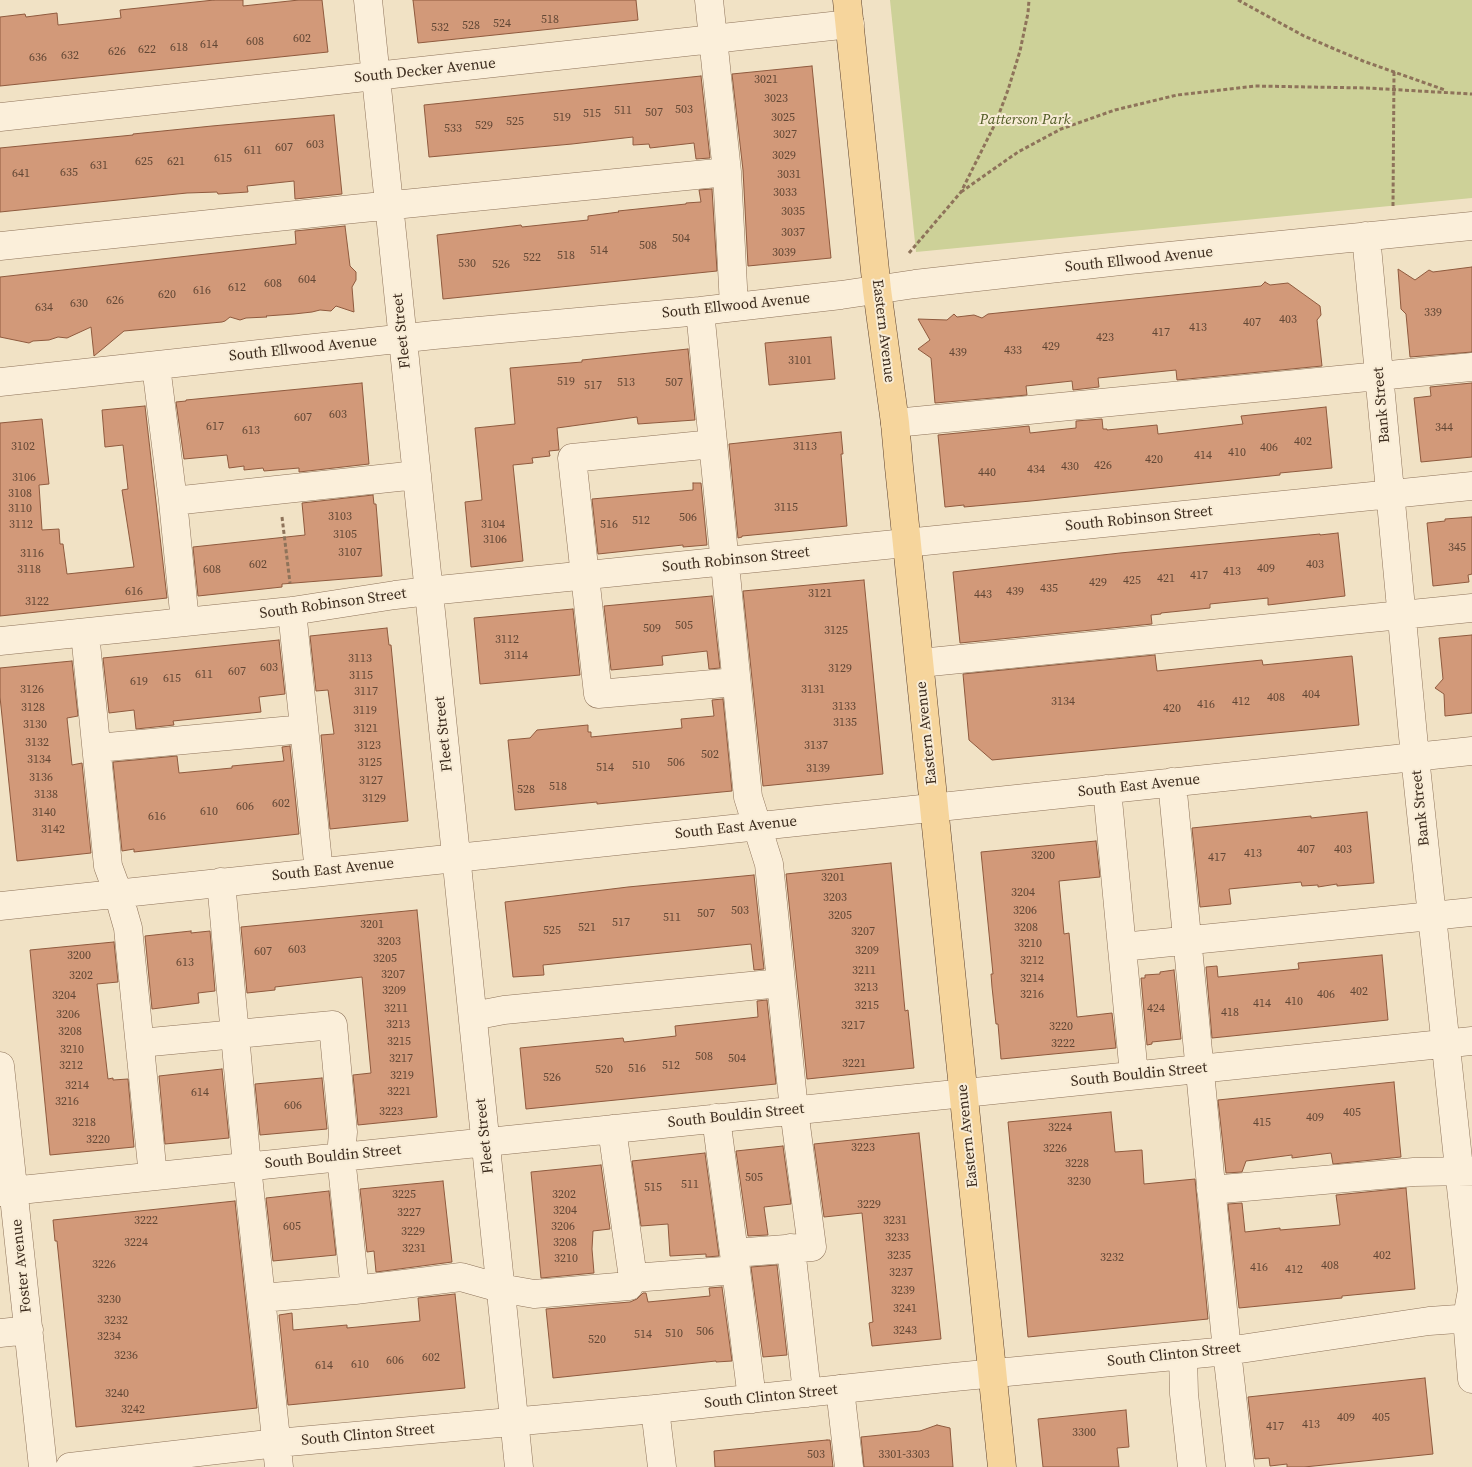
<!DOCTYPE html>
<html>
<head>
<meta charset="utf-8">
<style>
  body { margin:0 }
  canvas { display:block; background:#f1e2c5 }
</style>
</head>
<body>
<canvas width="1472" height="1467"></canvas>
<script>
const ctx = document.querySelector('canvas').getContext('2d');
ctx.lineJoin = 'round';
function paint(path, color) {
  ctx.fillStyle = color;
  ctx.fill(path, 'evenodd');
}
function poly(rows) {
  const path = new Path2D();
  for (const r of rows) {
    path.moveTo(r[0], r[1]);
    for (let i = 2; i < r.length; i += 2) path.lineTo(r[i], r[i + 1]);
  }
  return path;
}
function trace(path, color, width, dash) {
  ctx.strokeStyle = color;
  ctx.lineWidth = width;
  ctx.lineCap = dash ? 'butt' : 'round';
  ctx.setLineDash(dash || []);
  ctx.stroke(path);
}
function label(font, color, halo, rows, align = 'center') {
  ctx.font = font + ' "Source Serif 4",serif';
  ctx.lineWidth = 4;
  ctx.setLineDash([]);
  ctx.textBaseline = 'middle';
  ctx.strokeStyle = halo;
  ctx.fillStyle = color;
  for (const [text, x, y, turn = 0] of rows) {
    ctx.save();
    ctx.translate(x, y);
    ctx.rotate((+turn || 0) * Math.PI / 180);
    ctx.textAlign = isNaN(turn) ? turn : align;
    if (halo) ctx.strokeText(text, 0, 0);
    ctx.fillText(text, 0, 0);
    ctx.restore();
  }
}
const green = poly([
  [890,0,1472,0,1472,198,916,252]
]);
const building = poly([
  [214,0,243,0,243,6,299,0,322,0,328,52,0,86,0,17,25,14,26,17,57,13,58,25,121,18,120,10,214,0],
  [413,0,636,0,638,20,418,43,413,0],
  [812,66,831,258,748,266,743,170,732,74,812,66],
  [701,76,710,158,696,159,694,143,650,148,649,144,633,145,633,137,572,144,429,157,424,105,701,76],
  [334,115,342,194,295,199,294,181,247,186,248,192,218,194,217,192,187,193,0,212,0,148,133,135,133,134,212,126,334,115],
  [712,189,717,271,443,299,437,235,521,225,522,227,588,220,588,216,619,212,618,211,686,204,686,203,701,202,699,190,712,189],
  [345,226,350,266,356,272,356,280,352,287,354,312,336,306,331,311,320,310,312,312,294,314,266,316,267,317,246,318,240,320,230,317,225,321,222,322,124,331,94,356,91,327,67,338,58,337,49,340,33,341,29,343,0,337,0,277,296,244,295,231,345,226],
  [1472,267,1472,352,1410,357,1406,314,1401,309,1398,269,1415,280,1429,270,1433,272,1472,267],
  [1265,282,1270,285,1288,283,1320,306,1321,315,1317,320,1322,366,1177,380,1176,370,1098,378,1099,387,1073,390,1072,381,1026,386,1027,395,935,403,931,358,918,349,930,340,918,319,947,320,954,314,957,317,974,315,982,318,988,314,1261,286,1265,282],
  [831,337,835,379,769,385,765,343,831,337],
  [688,349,695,420,638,424,637,417,557,428,559,450,549,451,550,456,532,458,533,463,513,465,523,561,471,567,465,502,482,500,475,428,515,424,510,368,582,362,582,360,688,349],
  [362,383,369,464,299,472,299,468,264,471,263,468,244,470,244,466,229,468,227,455,184,459,176,402,186,401,186,400,362,383],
  [1472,383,1472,457,1421,462,1414,398,1431,396,1430,387,1472,383],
  [145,406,167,598,0,616,0,423,42,419,49,484,39,485,42,530,59,529,60,544,63,544,67,574,134,567,122,490,128,489,123,445,105,447,102,410,145,406],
  [1326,407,1332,468,1280,473,1280,475,1031,501,964,507,964,505,945,507,938,435,1029,426,1030,433,1076,428,1076,421,1102,419,1103,429,1107,429,1107,430,1157,425,1158,434,1243,424,1241,416,1326,407],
  [841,432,843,454,841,454,847,526,742,536,742,537,738,538,729,444,841,432],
  [693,483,701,483,707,545,683,547,683,545,598,554,592,499,693,490,693,483],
  [373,495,374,504,376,504,382,576,282,584,282,587,198,596,193,547,305,535,302,503,373,495],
  [1472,517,1472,574,1468,575,1469,582,1433,586,1427,523,1445,521,1445,519,1472,517],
  [1338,533,1345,596,1268,605,1268,598,1210,604,1210,608,1161,613,1161,614,1151,615,1152,624,960,643,953,572,1120,553,1320,534,1320,535,1338,533],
  [864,580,883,774,763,786,743,591,864,580],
  [712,596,720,668,709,669,707,651,662,656,663,665,611,670,604,606,712,596],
  [573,609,580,675,480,684,474,618,573,609],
  [387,628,389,645,391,645,408,821,330,829,321,735,334,734,328,690,316,691,310,636,387,628],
  [1472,635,1472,713,1445,716,1444,694,1435,688,1443,679,1439,638,1472,635],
  [279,640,285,694,259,697,261,712,173,721,174,725,136,729,134,710,109,713,103,658,279,640],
  [1155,655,1157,671,1262,660,1263,665,1352,656,1359,725,992,760,969,740,963,674,1155,655],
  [72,661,78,716,67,718,72,765,82,763,91,853,17,861,0,697,0,668,72,661],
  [723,699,732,791,597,804,597,802,515,810,508,740,530,738,537,730,588,725,588,732,591,732,591,737,682,728,681,719,714,716,712,700,723,699],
  [290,746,299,834,134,852,134,849,122,851,113,762,177,756,179,773,232,768,232,766,284,761,282,747,290,746],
  [1367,812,1374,883,1337,886,1337,884,1318,887,1318,885,1302,886,1301,882,1229,889,1231,904,1200,907,1192,828,1311,816,1311,818,1367,812],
  [1096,841,1100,877,1059,881,1064,934,1069,933,1077,1017,1112,1013,1116,1048,1001,1059,998,1024,996,1024,992,987,991,974,993,974,981,852,1096,841],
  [891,863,905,1011,908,1010,914,1068,807,1079,786,874,891,863],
  [754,875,764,969,754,970,751,944,543,965,544,975,513,977,505,902,628,887,754,875],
  [417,910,437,1117,358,1125,353,1075,371,1073,362,977,275,987,275,990,247,993,241,927,417,910],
  [191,931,191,933,210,931,215,991,198,993,199,1003,152,1009,145,936,191,931],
  [114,942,118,982,97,984,108,1079,113,1078,113,1080,128,1079,134,1147,50,1155,30,950,114,942],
  [1382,955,1388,1020,1212,1038,1206,967,1217,966,1218,977,1299,969,1298,963,1382,955],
  [1174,970,1181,1039,1152,1042,1152,1044,1147,1045,1141,978,1145,978,1145,975,1160,974,1160,972,1174,970],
  [767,1000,776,1084,526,1109,520,1048,623,1038,624,1042,676,1036,675,1026,758,1017,757,1001,767,1000],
  [222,1069,229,1138,165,1144,159,1076,222,1069],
  [322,1078,327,1129,260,1135,255,1084,322,1078],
  [1394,1082,1401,1157,1333,1164,1331,1153,1292,1158,1292,1155,1246,1161,1242,1172,1226,1173,1218,1100,1394,1082],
  [1111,1112,1115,1152,1142,1150,1144,1184,1195,1179,1208,1319,1028,1337,1008,1122,1111,1112],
  [919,1133,941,1339,872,1346,869,1323,873,1322,862,1213,824,1217,814,1144,919,1133],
  [783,1146,791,1204,764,1207,768,1235,748,1236,736,1151,783,1146],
  [705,1153,719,1256,706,1257,706,1254,670,1256,668,1224,641,1226,632,1161,705,1153],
  [601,1165,610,1229,593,1231,592,1249,594,1273,541,1278,531,1172,601,1165],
  [443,1181,452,1262,376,1272,374,1251,367,1252,360,1189,443,1181],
  [1406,1188,1415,1289,1342,1296,1342,1298,1239,1308,1228,1204,1242,1203,1245,1232,1280,1228,1280,1230,1340,1225,1336,1195,1406,1188],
  [329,1191,336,1255,273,1261,266,1198,329,1191],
  [235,1201,257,1408,76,1427,57,1241,55,1241,53,1220,235,1201],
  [777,1265,787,1355,763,1357,751,1267,777,1265],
  [722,1287,732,1361,716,1362,716,1361,553,1378,546,1309,630,1302,637,1299,643,1293,646,1293,648,1302,710,1296,709,1288,722,1287],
  [455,1294,465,1388,288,1405,279,1315,292,1313,293,1330,347,1325,347,1328,420,1321,418,1298,455,1294],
  [1425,1378,1433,1454,1304,1467,1287,1467,1287,1464,1270,1466,1269,1458,1255,1459,1248,1397,1425,1378],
  [1126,1410,1129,1447,1117,1448,1119,1467,1043,1467,1038,1419,1126,1410],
  [937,1425,950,1428,953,1467,864,1467,861,1437,920,1431,937,1425],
  [827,1440,830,1440,833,1467,715,1467,714,1451,827,1440]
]);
const path = poly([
  [1238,0,1304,36,1363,61,1445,90],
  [961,192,1018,152,1061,129,1115,110,1177,95,1255,86,1367,88,1472,94],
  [1393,206,1394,72],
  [909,253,961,192,996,122,1008,90,1020,51,1028,13,1029,0],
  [282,517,290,583]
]);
const minor = poly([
  [368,0,519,1467],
  [709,0,727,172,734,306],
  [0,117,850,24],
  [1366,236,1415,757,1472,1290,1467,1318,1472,1379],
  [0,246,353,209,727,172],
  [156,366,173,501,185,622],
  [0,382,434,335,700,311,841,295,915,284,1129,260,1472,226],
  [895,423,1472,367],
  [713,444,572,458,598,694,736,682],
  [173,501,417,475],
  [292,611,319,872],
  [85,633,108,866,118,893,128,928,153,1176],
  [0,641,292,611,395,595,429,591,1472,486],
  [920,663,1472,608],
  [97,748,304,729],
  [1172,782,1227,1351,1240,1467],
  [1107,789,1134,1075],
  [221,882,247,1166,279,1467],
  [0,906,1472,751],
  [1122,947,1472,912],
  [473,1016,504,1010,781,983],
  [140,1043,333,1025,343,1132,341,1157,355,1290],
  [0,1066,43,1467],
  [716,1118,734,1253],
  [612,1129,633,1278],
  [1211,1190,1414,1172,1472,1171],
  [0,1192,1472,1041],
  [791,1248,807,1393],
  [736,1270,752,1399],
  [261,1298,355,1290,461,1277,500,1288,534,1294,629,1286,633,1278,736,1270,734,1253,812,1247,794,1110,769,864,748,797,700,311],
  [0,1333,29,1330],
  [1183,1355,1184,1394,1192,1467],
  [840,1389,849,1467],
  [655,1409,662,1467],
  [70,1467,277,1443,655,1409,954,1377,1227,1351,1429,1321,1472,1318]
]);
const major = poly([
  [847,0,877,290,895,423,899,467,1002,1467]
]);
const numberNames = [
  ["518",550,20],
  ["524",502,24],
  ["528",471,26],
  ["532",440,28],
  ["602",302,39],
  ["608",255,42],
  ["614",209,45],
  ["618",179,48],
  ["622",147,50],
  ["626",117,52],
  ["632",70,56],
  ["636",38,58],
  ["3021",766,80],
  ["3023",776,99],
  ["503",684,110],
  ["511",623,111],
  ["507",654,113],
  ["515",592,114],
  ["519",562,118],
  ["3025",783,118],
  ["525",515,122],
  ["529",484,126],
  ["533",453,129],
  ["3027",785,135],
  ["603",315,145],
  ["607",284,148],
  ["611",253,151],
  ["3029",784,156],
  ["615",223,159],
  ["625",144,162],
  ["621",176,162],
  ["631",99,166],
  ["635",69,173],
  ["641",21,174],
  ["3031",789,175],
  ["3033",785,193],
  ["3035",793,212],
  ["3037",793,233],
  ["504",681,239],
  ["508",648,246],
  ["514",599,251],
  ["3039",784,253],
  ["518",566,256],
  ["522",532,258],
  ["530",467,264],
  ["526",501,265],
  ["604",307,280],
  ["608",273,284],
  ["612",237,288],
  ["616",202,291],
  ["620",167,295],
  ["626",115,301],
  ["630",79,304],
  ["634",44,308],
  ["339",1433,313],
  ["403",1288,320],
  ["407",1252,323],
  ["413",1198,328],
  ["417",1161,333],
  ["423",1105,338],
  ["429",1051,347],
  ["433",1013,351],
  ["439",958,353],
  ["3101",800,361],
  ["519",566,382],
  ["513",626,383],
  ["507",674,383],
  ["517",593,386],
  ["603",338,415],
  ["607",303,418],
  ["617",215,427],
  ["344",1444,428],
  ["613",251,431],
  ["402",1303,442],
  ["3102",23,447],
  ["3113",805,447],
  ["406",1269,448],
  ["410",1237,453],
  ["414",1203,456],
  ["420",1154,460],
  ["426",1103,466],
  ["430",1070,467],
  ["434",1036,470],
  ["440",987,473],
  ["3106",24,478],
  ["3108",20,494],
  ["3115",786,508],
  ["3110",20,509],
  ["3103",340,517],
  ["506",688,518],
  ["512",641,521],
  ["3112",21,525],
  ["3104",493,525],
  ["516",609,525],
  ["3105",345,535],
  ["3106",495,540],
  ["345",1457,548],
  ["3107",350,553],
  ["3116",32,554],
  ["602",258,565],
  ["403",1315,565],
  ["409",1266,569],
  ["3118",29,570],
  ["608",212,570],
  ["413",1232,572],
  ["417",1199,576],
  ["421",1166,579],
  ["425",1132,581],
  ["429",1098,583],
  ["435",1049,589],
  ["616",134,592],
  ["439",1015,592],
  ["3121",820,594],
  ["443",983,595],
  ["3122",37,602],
  ["505",684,626],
  ["509",652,629],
  ["3125",836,631],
  ["3112",507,640],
  ["3114",516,656],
  ["3113",360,659],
  ["603",269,668],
  ["3129",840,669],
  ["607",237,672],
  ["611",204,675],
  ["3115",361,676],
  ["615",172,679],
  ["619",139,682],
  ["3126",32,690],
  ["3131",813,690],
  ["3117",366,692],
  ["404",1311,695],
  ["408",1276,698],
  ["3134",1063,702],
  ["412",1241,702],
  ["416",1206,705],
  ["3133",844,707],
  ["3128",33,708],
  ["420",1172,709],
  ["3119",365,711],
  ["3135",845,723],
  ["3130",35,725],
  ["3121",366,729],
  ["3132",37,743],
  ["3123",369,746],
  ["3137",816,746],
  ["502",710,755],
  ["3134",39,760],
  ["3125",370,763],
  ["506",676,763],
  ["510",641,766],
  ["514",605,768],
  ["3139",818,769],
  ["3136",41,778],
  ["3127",371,781],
  ["518",558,787],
  ["528",526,790],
  ["3138",46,795],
  ["3129",374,799],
  ["602",281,804],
  ["606",245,807],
  ["610",209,812],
  ["3140",44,813],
  ["616",157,817],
  ["3142",53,830],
  ["407",1306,850],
  ["403",1343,850],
  ["413",1253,854],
  ["3200",1043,856],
  ["417",1217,858],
  ["3201",833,878],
  ["3204",1023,893],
  ["3203",835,898],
  ["503",740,911],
  ["3206",1025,911],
  ["507",706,914],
  ["3205",840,916],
  ["511",672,918],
  ["517",621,923],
  ["3201",372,925],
  ["521",587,928],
  ["3208",1026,928],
  ["525",552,931],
  ["3207",863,932],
  ["3203",389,942],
  ["3210",1030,944],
  ["603",297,950],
  ["3209",867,951],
  ["607",263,952],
  ["3200",79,956],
  ["3205",385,959],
  ["3212",1032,961],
  ["613",185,963],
  ["3211",864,971],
  ["3207",393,975],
  ["3202",81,976],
  ["3214",1032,979],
  ["3213",866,988],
  ["3209",394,991],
  ["402",1359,992],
  ["3216",1032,995],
  ["406",1326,995],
  ["3204",64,996],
  ["410",1294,1002],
  ["414",1262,1004],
  ["3215",867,1006],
  ["3211",396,1009],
  ["424",1156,1009],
  ["418",1230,1013],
  ["3206",68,1015],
  ["3213",398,1025],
  ["3217",853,1026],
  ["3220",1061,1027],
  ["3208",70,1032],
  ["3215",399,1042],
  ["3222",1063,1044],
  ["3210",72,1050],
  ["508",704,1057],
  ["3217",401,1059],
  ["504",737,1059],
  ["3221",854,1064],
  ["3212",71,1066],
  ["512",671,1066],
  ["516",637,1069],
  ["520",604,1070],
  ["3219",402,1076],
  ["526",552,1078],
  ["3214",77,1086],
  ["3221",399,1092],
  ["614",200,1093],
  ["3216",67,1102],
  ["606",293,1106],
  ["3223",391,1112],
  ["405",1352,1113],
  ["409",1315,1118],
  ["3218",84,1123],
  ["415",1262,1123],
  ["3224",1060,1128],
  ["3220",98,1140],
  ["3223",863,1148],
  ["3226",1055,1149],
  ["3228",1077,1164],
  ["505",754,1178],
  ["3230",1079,1182],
  ["511",690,1185],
  ["515",653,1188],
  ["3225",404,1195],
  ["3202",564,1195],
  ["3229",869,1205],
  ["3204",565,1211],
  ["3227",409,1213],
  ["3222",146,1221],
  ["3231",895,1221],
  ["605",292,1227],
  ["3206",563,1227],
  ["3229",413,1232],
  ["3233",897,1238],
  ["3224",136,1243],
  ["3208",565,1243],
  ["3231",414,1249],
  ["3235",899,1256],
  ["402",1382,1256],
  ["3232",1112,1258],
  ["3210",566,1259],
  ["3226",104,1265],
  ["408",1330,1266],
  ["416",1259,1268],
  ["412",1294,1270],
  ["3237",901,1273],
  ["3239",903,1291],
  ["3230",109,1300],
  ["3241",905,1309],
  ["3232",116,1321],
  ["3243",905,1331],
  ["506",705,1332],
  ["510",674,1334],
  ["514",643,1335],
  ["3234",109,1337],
  ["520",597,1340],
  ["3236",126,1356],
  ["602",431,1358],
  ["606",395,1361],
  ["610",360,1365],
  ["614",324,1366],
  ["3240",117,1394],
  ["3242",133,1410],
  ["409",1346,1418],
  ["405",1381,1418],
  ["413",1311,1425],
  ["417",1275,1427],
  ["3300",1084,1433],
  ["503",816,1455],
  ["3301-3303",904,1455]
];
const streetNames = [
  ["South Decker Avenue",425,71,-6],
  ["South Ellwood Avenue",1139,260,-6],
  ["South Ellwood Avenue",736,306,-6],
  ["Fleet Street",402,331,-96],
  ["Eastern Avenue",883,331,83],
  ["South Ellwood Avenue",303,349,-6],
  ["Bank Street",1382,405,-95],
  ["South Robinson Street",1139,519,-6],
  ["South Robinson Street",736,560,-6],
  ["South Robinson Street",333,604,-8],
  ["Eastern Avenue",927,733,-96],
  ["Fleet Street",444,734,-96],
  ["South East Avenue",1139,786,-6],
  ["Bank Street",1421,808,-96],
  ["South East Avenue",736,828,-6],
  ["South East Avenue",333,870,-6],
  ["South Bouldin Street",1139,1075,-6],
  ["South Bouldin Street",736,1116,-6],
  ["Fleet Street",485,1136,-96],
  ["Eastern Avenue",968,1136,-96],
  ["South Bouldin Street",333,1157,-6],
  ["Foster Avenue",22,1266,-96],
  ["South Clinton Street",1174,1355,-6],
  ["South Clinton Street",771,1397,-6],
  ["South Clinton Street",368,1435,-5]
];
const parkNames = [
  ["Patterson Park",1025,120]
];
paint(green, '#cdd198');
paint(building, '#d29979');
trace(building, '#8f5a3e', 1);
trace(minor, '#8e735a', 29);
trace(major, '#5c412e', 29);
trace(path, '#8e735a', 3, [4, 2.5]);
trace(minor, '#fbefda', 28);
trace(major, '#f6d59c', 28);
label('12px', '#624735', null, numberNames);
label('15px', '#3d2c1e', '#f8ecd6', streetNames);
label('italic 15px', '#505b24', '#f8ecd6', parkNames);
</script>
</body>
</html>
